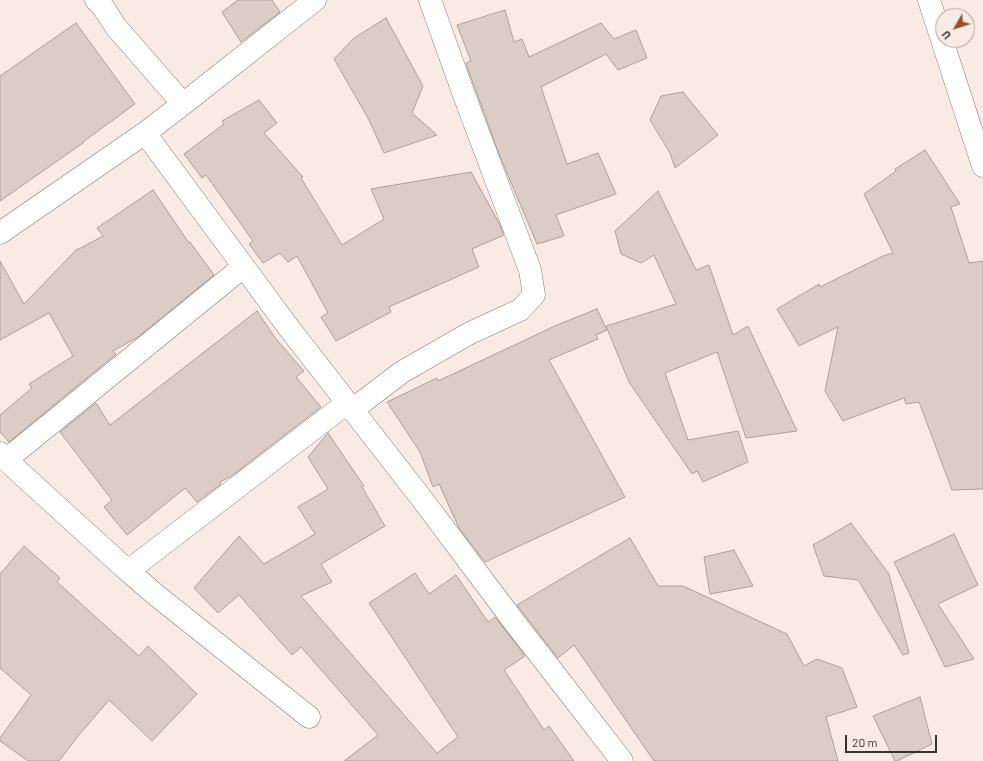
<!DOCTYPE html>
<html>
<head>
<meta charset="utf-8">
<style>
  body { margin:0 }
  #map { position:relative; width:983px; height:761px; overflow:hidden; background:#f9eae3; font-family:Barlow,sans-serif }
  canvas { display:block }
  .north { position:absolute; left:935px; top:8px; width:40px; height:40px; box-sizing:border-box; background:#f9eae3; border:1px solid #ada19c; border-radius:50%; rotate:231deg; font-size:11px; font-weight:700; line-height:16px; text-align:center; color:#3a3431 }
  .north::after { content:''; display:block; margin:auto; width:14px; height:18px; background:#975029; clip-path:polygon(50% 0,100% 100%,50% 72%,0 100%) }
  .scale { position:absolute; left:845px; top:735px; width:92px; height:18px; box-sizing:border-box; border:2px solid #3a3431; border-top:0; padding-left:5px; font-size:12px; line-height:14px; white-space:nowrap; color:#3a3431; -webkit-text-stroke:3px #f9eae3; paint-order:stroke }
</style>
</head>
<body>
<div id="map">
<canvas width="983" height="761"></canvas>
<div class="north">U</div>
<div class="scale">20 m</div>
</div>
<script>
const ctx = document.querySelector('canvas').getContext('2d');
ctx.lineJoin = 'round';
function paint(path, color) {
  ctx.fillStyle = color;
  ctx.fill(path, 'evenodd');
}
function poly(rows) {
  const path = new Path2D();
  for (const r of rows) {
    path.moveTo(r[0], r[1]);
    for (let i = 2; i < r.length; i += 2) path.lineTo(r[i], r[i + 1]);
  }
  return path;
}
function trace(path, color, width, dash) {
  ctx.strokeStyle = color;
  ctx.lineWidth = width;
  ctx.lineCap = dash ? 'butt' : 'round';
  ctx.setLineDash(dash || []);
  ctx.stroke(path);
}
const building = poly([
  [238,0,272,0,280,12,241,42,222,12,238,0],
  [505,10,514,42,522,39,529,57,601,23,614,39,636,30,647,58,618,70,606,54,541,87,567,164,598,153,616,194,556,215,564,236,537,244,499,154,476,91,466,64,466,63,471,61,457,25,505,10],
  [386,18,423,86,412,113,437,135,384,153,369,120,334,59,354,38,386,18],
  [76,23,135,104,83,142,83,143,0,201,0,76,76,23],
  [683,92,718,135,675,168,670,153,650,120,661,96,683,92],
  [259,100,277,123,264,133,303,177,301,178,342,245,384,219,371,189,471,172,499,223,504,235,472,249,479,267,389,307,391,312,336,341,321,317,328,313,297,256,288,262,280,253,263,263,249,244,253,241,206,175,202,178,184,154,224,124,222,121,259,100],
  [925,150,960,204,951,207,969,263,983,261,983,489,952,490,919,402,906,404,904,398,843,421,825,391,838,327,799,346,777,309,819,284,820,287,883,256,893,253,864,194,896,171,895,169,925,150],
  [153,190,189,243,190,242,214,275,138,337,113,351,116,354,9,442,0,432,0,415,32,388,29,384,73,356,49,313,0,340,0,261,24,304,77,249,79,249,103,236,97,228,153,190],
  [658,191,696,270,709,265,733,335,748,326,797,431,746,438,717,352,665,373,688,440,738,431,748,462,703,482,697,471,692,474,629,382,606,326,676,304,654,255,641,263,621,254,615,231,658,191],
  [597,309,607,330,596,335,598,339,549,360,625,497,485,562,459,528,439,484,433,487,420,452,387,402,437,378,438,381,557,325,597,309],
  [257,311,276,339,304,371,296,377,321,407,233,475,220,482,221,484,197,502,185,488,127,535,104,507,112,500,60,432,96,403,110,425,257,311],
  [328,433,364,486,362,487,385,526,321,564,332,582,301,596,437,753,458,737,369,603,415,573,429,594,456,575,488,622,495,617,525,656,504,670,544,730,549,726,574,761,344,761,378,735,301,647,292,655,239,595,218,613,194,588,239,536,264,564,315,534,298,507,328,489,308,457,328,433],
  [851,523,889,574,909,653,903,655,858,580,824,576,813,545,851,523],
  [954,534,978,585,938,604,974,659,945,667,894,562,954,534],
  [630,538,658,586,683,586,787,634,804,666,817,659,842,668,857,707,826,717,838,761,654,761,574,645,558,658,517,605,630,538],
  [24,546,60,578,57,582,139,656,148,646,197,694,152,741,109,700,78,736,59,761,28,761,0,741,0,738,31,695,0,668,0,574,24,546],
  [734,550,753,586,710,594,704,557,734,550],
  [920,697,932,744,897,761,895,761,873,716,920,697]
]);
const street = poly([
  [96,0,103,7,116,27,183,104],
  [929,0,983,166],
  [145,133,289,328,422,499,512,619,622,761],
  [0,233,145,133,183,104,315,0],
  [352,410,402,372,470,333,520,310,534,295,530,270,464,95,430,0],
  [0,453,6,460,128,571,156,595,309,717],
  [6,460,243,267],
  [128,571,347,403]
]);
paint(building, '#dbcdc6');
trace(building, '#ad9f99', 1);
trace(street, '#877a74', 23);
trace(street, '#fff', 22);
</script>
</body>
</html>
